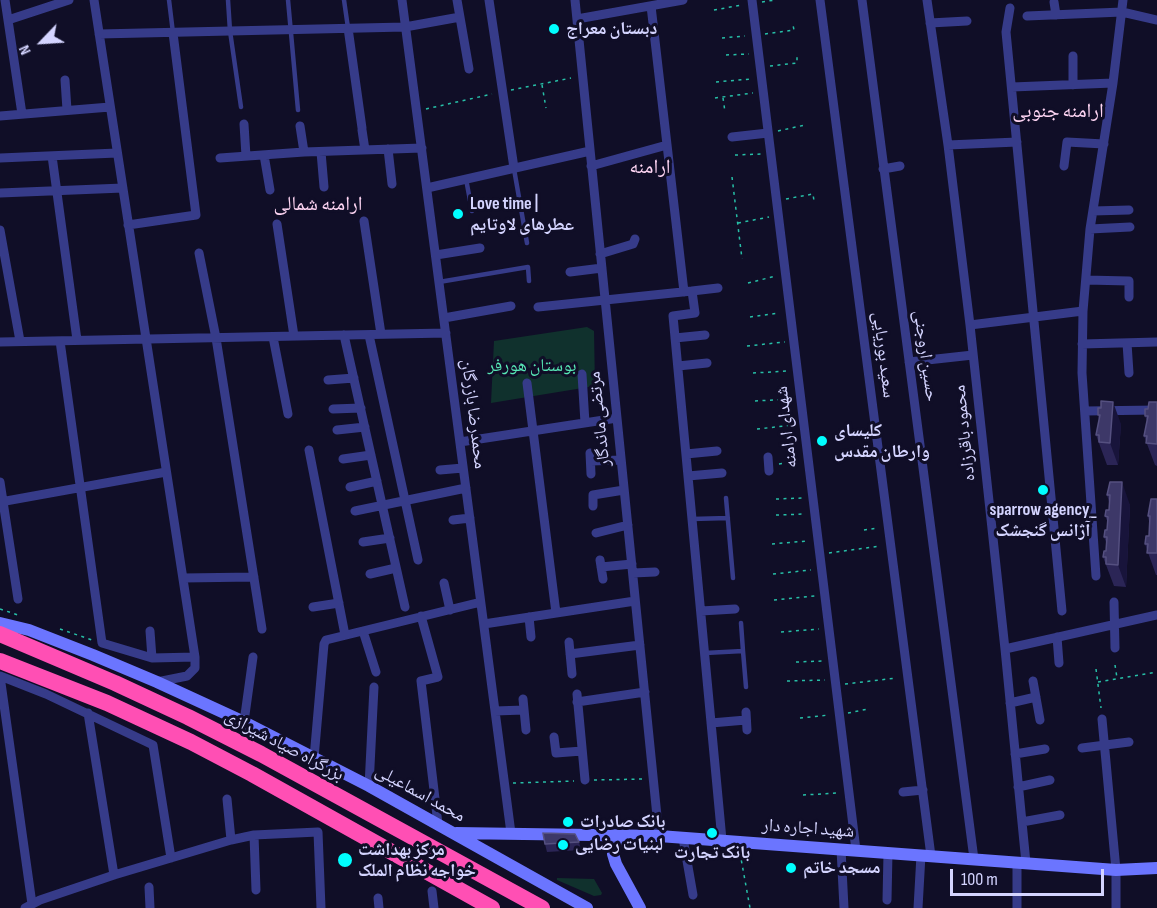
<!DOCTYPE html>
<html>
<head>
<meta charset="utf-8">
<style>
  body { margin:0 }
  #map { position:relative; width:1157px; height:908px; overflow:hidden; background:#100e27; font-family:"Sofia Sans Condensed",sans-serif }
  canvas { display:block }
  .north { position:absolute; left:12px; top:12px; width:60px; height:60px; -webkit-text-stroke:4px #100e27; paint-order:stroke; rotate:245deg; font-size:16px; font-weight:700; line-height:24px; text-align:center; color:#d4d4ff }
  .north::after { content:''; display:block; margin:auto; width:21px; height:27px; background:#d4d4ff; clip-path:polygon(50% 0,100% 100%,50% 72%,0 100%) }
  .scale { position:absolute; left:950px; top:869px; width:154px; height:27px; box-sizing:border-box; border:3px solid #d4d4ff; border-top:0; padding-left:8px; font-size:18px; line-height:21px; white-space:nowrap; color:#d4d4ff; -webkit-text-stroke:4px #100e27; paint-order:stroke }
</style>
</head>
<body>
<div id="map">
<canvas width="1157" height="908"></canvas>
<div class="north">N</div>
<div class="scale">100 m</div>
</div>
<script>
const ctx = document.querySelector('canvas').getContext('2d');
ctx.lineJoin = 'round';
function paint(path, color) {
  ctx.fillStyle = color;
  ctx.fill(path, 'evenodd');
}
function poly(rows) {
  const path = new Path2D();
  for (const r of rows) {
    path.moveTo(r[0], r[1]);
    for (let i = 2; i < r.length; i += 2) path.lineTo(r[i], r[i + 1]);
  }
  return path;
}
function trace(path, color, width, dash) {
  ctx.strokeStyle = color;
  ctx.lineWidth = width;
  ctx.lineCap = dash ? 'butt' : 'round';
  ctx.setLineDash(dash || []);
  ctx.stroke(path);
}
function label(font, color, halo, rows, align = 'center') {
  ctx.font = font + ' "Sofia Sans Condensed","Noto Naskh Arabic",sans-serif';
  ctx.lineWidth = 6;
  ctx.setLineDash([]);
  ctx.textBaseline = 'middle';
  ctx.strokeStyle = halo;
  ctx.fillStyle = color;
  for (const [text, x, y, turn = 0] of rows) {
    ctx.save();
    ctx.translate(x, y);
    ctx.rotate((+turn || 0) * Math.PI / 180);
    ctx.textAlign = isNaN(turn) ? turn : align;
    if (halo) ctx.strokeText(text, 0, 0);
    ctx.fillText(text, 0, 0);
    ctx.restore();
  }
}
const green = poly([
  [587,327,594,331,595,386,491,403,494,341],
  [557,878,594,879,602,893,601,895,594,896,557,880]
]);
const path = poly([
  [762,2,775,0],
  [714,10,742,5],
  [765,34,794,30,793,25],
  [722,38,745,36],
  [726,55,749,54],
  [770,66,797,63,797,54],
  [716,82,751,79],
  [542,85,546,108],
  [511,90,571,78],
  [715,98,753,93],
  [723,98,725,112],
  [426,109,492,94],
  [778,131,805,125],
  [735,155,761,154],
  [732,177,742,259],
  [786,199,813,194,814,201],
  [738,223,769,217],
  [748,283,776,276],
  [750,317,779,313],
  [747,346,785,342],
  [753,373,788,371],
  [755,401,790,399],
  [757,429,794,425],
  [779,464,798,461],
  [776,499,802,498],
  [776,515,805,514],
  [864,530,878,528],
  [772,544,807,541],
  [829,553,881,546],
  [773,574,811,570],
  [774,600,815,596],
  [0,609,18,615],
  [60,629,92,640],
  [781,632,819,629],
  [796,662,822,661],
  [1115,665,1117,678],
  [1096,669,1101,708],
  [787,681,825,680],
  [1098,682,1157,672],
  [845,684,897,678],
  [848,713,868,709],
  [800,718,829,715],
  [594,780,643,779],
  [385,783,388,777,396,782,393,788],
  [513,783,574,781],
  [803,795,838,793],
  [740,853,750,908]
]);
const lane = poly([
  [169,0,173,33],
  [228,0,230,31,241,107],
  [288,0,298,110],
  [344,0,348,28],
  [514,169,527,243],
  [466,179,472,211],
  [439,282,528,267,529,281],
  [726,498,733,578],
  [692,519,728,518],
  [741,623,743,651],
  [705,653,743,651,746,687]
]);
const street = poly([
  [5,0,22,114],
  [94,0,195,657,195,668,187,676,157,682],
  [402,0,511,833],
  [457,0,469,69],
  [489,0,514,168],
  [575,0,659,836],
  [752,0,856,850],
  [820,0,931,856],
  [862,0,974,859],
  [927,0,948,145,970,325,1005,649,1026,863],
  [1054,2,1056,15],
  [651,6,684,292],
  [1010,8,1006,32,1062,611],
  [1027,16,1122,12,1157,20],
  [577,19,683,0],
  [8,20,69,0],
  [930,23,967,21],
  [348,28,362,128],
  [99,34,405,27,460,17],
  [65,80,67,110],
  [1073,85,1073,56],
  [1012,87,1113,83],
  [0,116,110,107],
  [244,124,246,156],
  [300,126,304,152],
  [362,130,365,150],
  [732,137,768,133],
  [948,145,1017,142],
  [388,149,392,184],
  [321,152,324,187],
  [264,155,270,190],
  [52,156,77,340],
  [0,158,117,153],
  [220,158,304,152,422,148],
  [591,166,667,145],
  [1064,166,1067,142,1104,144],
  [883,169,900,166],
  [427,188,590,151],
  [0,193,123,188],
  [1093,211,1129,210],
  [364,221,381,334],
  [277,224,294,336],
  [128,225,196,215,173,33],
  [1090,229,1130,227],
  [0,230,20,341],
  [199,253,216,338,262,629],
  [600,254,633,244,635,239],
  [436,255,480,248],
  [570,272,602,268],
  [1086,280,1129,281,1129,297],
  [692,291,718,288],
  [538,307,692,291,695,313,673,316,722,840],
  [444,318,511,306],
  [970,325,1083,311],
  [344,335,405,607],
  [369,335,418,560],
  [273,337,288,414],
  [675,338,705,335],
  [60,341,102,643,152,658,195,657],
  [0,342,446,333],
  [1127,343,1129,373],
  [1082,344,1157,342],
  [909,362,973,355],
  [678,366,707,363],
  [582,374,585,423],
  [328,380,354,378],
  [527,383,556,613],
  [333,409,361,408],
  [1085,411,1157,410],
  [337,430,365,427],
  [460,442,617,418],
  [309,450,345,635],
  [590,453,591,474],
  [686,454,717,451],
  [768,457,769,471],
  [343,459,371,455],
  [591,461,621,460],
  [440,470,463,468],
  [688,476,722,473],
  [0,482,18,599],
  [350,487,377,481],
  [0,502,166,472],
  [593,506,593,495,624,490],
  [355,511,466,488],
  [453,520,470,518],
  [596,533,628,525],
  [363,542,390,538],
  [600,560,603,579],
  [601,567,632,564],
  [633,573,655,572],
  [370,574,396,568],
  [1096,576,1082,373,1083,311,1090,229,1113,83,1123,0],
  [183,578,254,577],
  [444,583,450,610],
  [1114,602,1115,648],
  [313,607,339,603],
  [701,611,735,609],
  [421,616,438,677,421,681,438,824],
  [529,617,531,637],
  [484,624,635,601],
  [150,631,152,658],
  [363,631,376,672],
  [1057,637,1059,663],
  [569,642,572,674],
  [1005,649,1157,615],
  [570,654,640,645],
  [1033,681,1040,720],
  [577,694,585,780],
  [523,699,526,730],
  [577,702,645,692],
  [1010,703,1036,697],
  [495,711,524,710],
  [746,712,747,730],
  [88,713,114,875],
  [1102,719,1116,870,1116,908],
  [244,722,253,657],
  [711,723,746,720],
  [554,737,556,753,582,751],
  [1082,748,1129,742],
  [1015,754,1045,749],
  [314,758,324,644,326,640,477,603],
  [369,786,374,687],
  [1018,787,1050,780],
  [903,792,923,790],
  [227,799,231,840],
  [1022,822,1060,815],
  [254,835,256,890],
  [683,838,693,895],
  [841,849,844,908],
  [149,887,150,908],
  [432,891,434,908],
  [378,898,379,908],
  [887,900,888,853],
  [32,904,0,676,46,694,153,745,171,858],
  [25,908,40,900,114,875,231,840,254,835,318,832,321,908],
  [918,908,921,855],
  [1017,908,1017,863]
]);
const secondary = poly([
  [0,623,29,630,93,655,157,682,244,722,369,786,587,908],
  [456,833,659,836,1116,870,1157,868],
  [628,835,616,843,613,854,616,864,640,908]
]);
const highway = poly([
  [0,634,115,683,188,717,261,754,542,908],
  [0,661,107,703,191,742,252,774,492,908]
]);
const wall = poly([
  [1157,402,1157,466,1155,465,1144,436,1147,421,1145,416,1148,409],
  [1098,408,1121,424,1118,465,1107,465,1096,435,1099,420,1098,415],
  [1110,482,1130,505,1126,587,1114,586,1103,557,1106,551,1106,542,1104,537,1107,530,1108,523,1105,516,1109,510,1109,502,1107,495],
  [1157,499,1157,575,1156,575,1145,544,1149,536,1149,521,1148,516],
  [579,842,581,850,547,852,545,844]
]);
const shadedWall = poly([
  [1113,402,1121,424,1118,465,1110,443],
  [1122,482,1130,505,1126,587,1118,565]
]);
const building = poly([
  [1101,401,1113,402,1110,443,1099,442,1099,435,1096,435,1100,415,1098,415,1098,408,1101,408,1101,401],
  [1149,402,1157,402,1157,444,1146,443,1147,436,1144,436,1148,416,1145,416,1145,409,1148,409,1149,402],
  [1110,482,1122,482,1118,565,1106,564,1106,557,1103,557,1104,551,1106,551,1107,537,1104,537,1105,530,1107,530,1108,517,1105,516,1106,510,1109,510,1110,495,1107,495,1110,482],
  [1151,499,1157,499,1157,553,1147,553,1148,544,1145,544,1146,536,1149,536,1150,516,1148,516,1151,499],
  [543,833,575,834,579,842,545,844,543,833]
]);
const markers = [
  [554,29,6,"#00feff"],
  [458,214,6,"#00feff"],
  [822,441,6,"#00feff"],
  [1043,490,6,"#00feff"],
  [568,822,6,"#00feff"],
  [712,833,6,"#00feff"],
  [563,845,6,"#00feff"],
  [345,860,8,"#00feff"],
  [791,868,6,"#00feff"]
];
const poiNames = [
  ["دبستان معراج",566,29],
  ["Love time |",470,204],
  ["عطرهای لاوتایم",470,225],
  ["کلیسای",834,431],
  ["وارطان مقدس",834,452],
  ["sparrow agency_",1043,510,"center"],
  ["آژانس گنجشک",1043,531,"center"],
  ["بانک صادرات",580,822],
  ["لبنیات رضایی",575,845],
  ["مرکز بهداشت",358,850],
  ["خواجه نظام الملک",358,871],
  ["بانک تجارت",712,853,"center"],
  ["مسجد خاتم",803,868]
];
const streetNames = [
  ["سعید بوریایی",883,355,83],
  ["حسین اروجنی",925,356,82],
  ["محمدرضا بازرگان",473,414,83],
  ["مرتضی ماندگار",600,419,-96],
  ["شهدای ارامنه",787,427,-97],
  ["محمود باقرزاده",965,433,-96],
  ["بزرگراه صیاد شیرازی",284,746,28],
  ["محمد اسماعیلی",420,794,29],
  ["شهید اجاره دار",808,829,4]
];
const parkNames = [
  ["بوستان هورفر",532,366]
];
const neighbourhoodNames = [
  ["ارامنه جنوبی",1058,112],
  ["ارامنه",650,168],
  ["ارامنه شمالی",318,205]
];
paint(green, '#10312d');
trace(path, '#27bfa7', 1.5, [3, 4.5]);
trace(lane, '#363b89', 4.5);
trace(street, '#363b89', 9);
trace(secondary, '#6b75ff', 12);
trace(highway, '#ff4fb4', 16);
paint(wall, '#2b2556');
paint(shadedWall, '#18143b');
paint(building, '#3d3868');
trace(building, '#555080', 1.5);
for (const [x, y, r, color] of markers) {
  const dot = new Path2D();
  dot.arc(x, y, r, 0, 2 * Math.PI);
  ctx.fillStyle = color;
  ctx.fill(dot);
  trace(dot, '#100e27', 2);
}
label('bold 18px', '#d4d4ff', '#100e27', poiNames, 'left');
label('18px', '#d4d4ff', '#100e27', streetNames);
label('18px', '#57e7b5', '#100e27', parkNames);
label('20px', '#ffd6f4', '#100e27', neighbourhoodNames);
</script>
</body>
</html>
